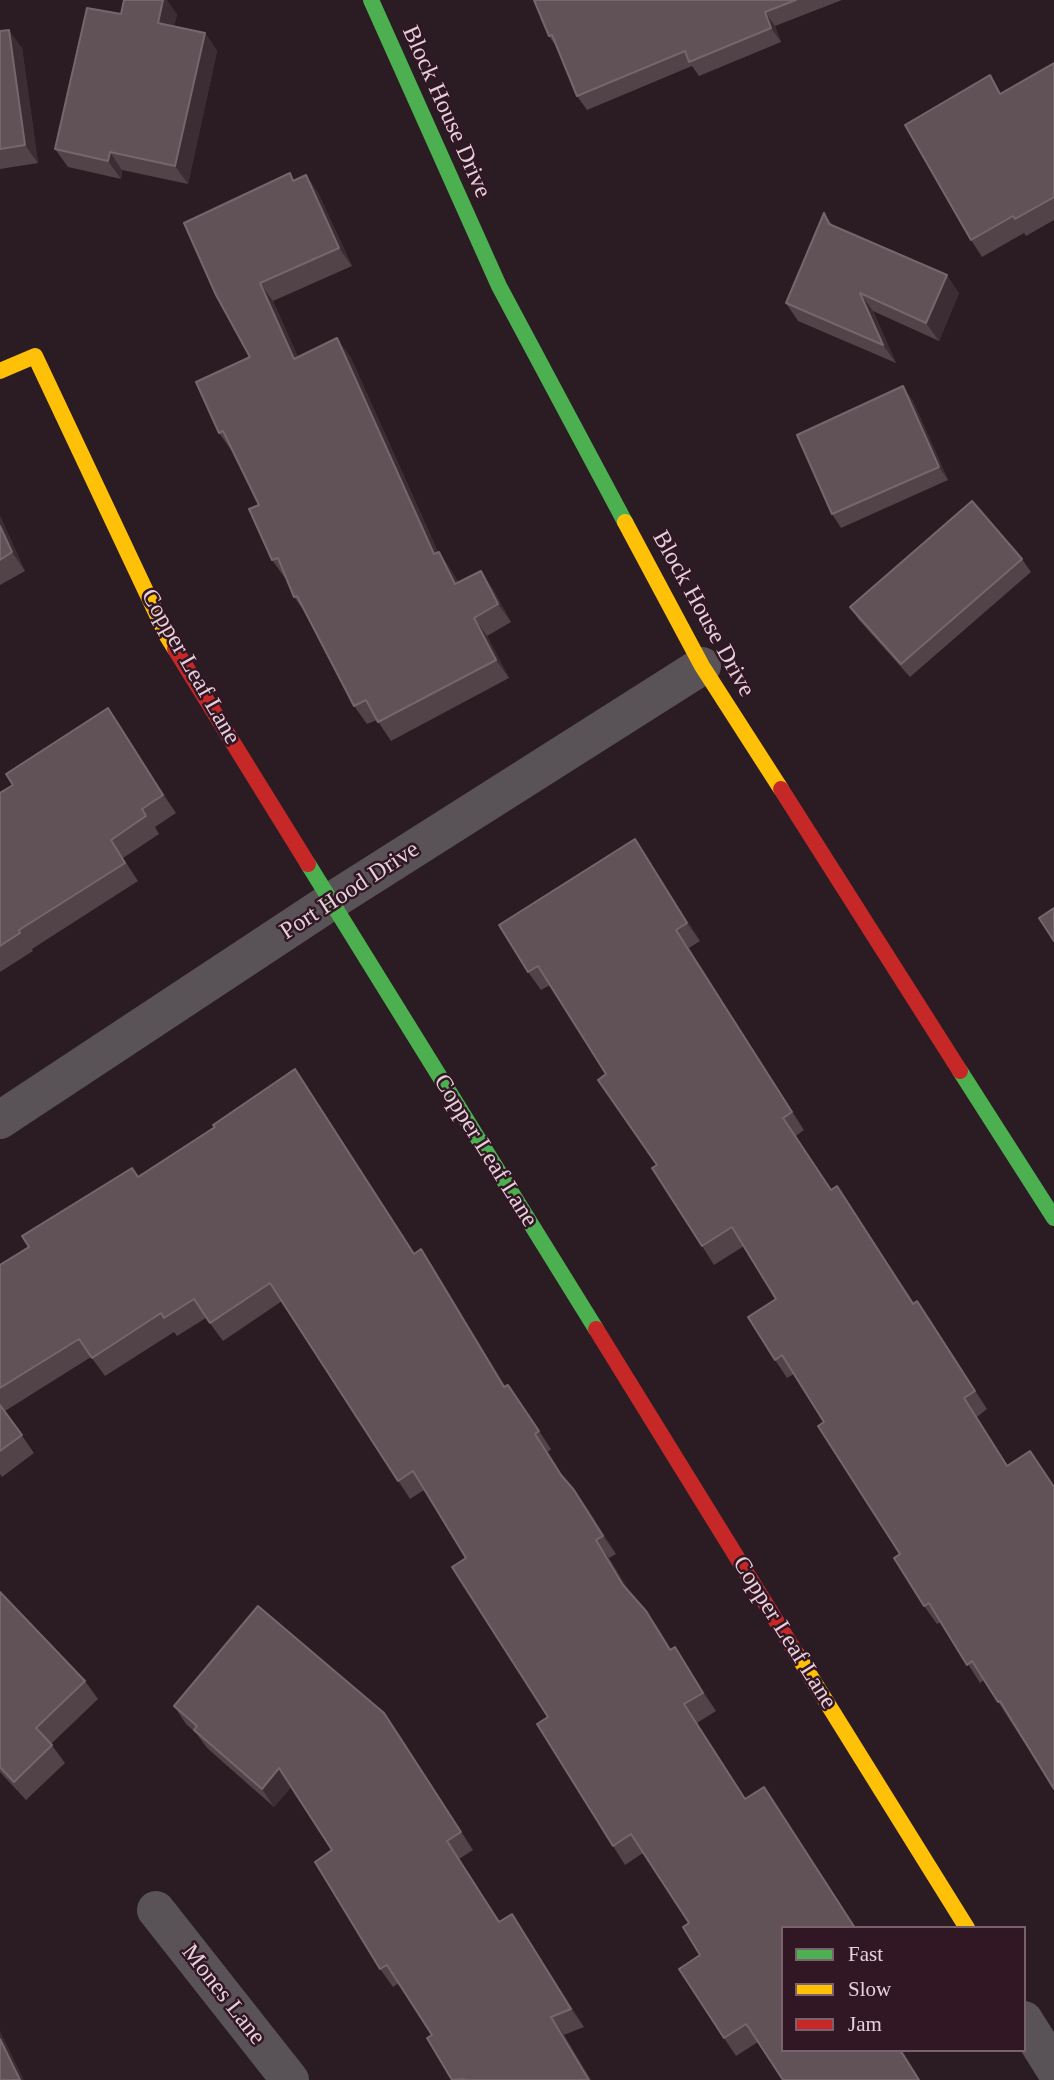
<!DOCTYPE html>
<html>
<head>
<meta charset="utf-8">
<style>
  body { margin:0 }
  #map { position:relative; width:1054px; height:2080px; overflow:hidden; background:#2b1c24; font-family:Georgia,serif }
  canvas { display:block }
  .legend { position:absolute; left:781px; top:1926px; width:245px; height:126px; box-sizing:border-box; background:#311624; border:2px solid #79616d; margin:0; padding:9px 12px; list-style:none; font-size:21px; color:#e5d1da }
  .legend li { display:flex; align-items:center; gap:14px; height:35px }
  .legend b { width:35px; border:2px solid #79616d }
</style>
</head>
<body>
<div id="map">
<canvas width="1054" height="2080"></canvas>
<ul class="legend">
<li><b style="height:9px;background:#4caf50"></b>Fast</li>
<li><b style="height:9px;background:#ffc107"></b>Slow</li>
<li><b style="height:9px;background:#c62828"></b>Jam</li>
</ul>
</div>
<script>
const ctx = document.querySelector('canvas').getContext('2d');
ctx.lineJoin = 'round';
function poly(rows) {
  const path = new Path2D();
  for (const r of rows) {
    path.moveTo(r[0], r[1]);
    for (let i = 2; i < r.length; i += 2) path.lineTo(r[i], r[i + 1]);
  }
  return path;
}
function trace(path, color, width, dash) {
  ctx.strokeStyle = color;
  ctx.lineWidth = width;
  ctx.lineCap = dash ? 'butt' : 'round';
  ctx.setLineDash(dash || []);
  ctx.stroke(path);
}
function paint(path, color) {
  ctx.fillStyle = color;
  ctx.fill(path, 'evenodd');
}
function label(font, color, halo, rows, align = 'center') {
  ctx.font = font + ' Georgia,serif';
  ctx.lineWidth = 5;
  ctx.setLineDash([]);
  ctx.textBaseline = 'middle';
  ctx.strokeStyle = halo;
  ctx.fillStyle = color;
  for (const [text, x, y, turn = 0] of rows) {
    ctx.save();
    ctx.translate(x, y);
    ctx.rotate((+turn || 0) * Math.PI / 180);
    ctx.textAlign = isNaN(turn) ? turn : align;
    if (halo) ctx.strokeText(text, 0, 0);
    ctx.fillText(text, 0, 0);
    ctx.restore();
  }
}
const street = poly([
  [0,1120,330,902,702,666],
  [156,1910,290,2080],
  [1024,2020,1054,2068]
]);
const fast = poly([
  [371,0,499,286,625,522],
  [308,864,596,1329],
  [960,1071,1054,1218]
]);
const slow = poly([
  [0,371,35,356,167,636,175,649],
  [625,522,702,666,781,789],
  [796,1653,967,1928]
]);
const jam = poly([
  [175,649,308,864],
  [781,789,960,1071],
  [596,1329,796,1653]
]);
const wall = poly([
  [534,0,842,0,775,26,781,42,699,76,692,66,587,110,577,96,558,49,549,36],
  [121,14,177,14,174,26,205,33,217,51,188,184,122,170,121,179,68,167,55,149],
  [0,31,22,48,38,163,0,169],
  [1054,63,1054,220,1026,236,1024,233,982,257,971,240,1002,93],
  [290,173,295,181,306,175,318,193,352,266,273,301,298,357,350,356,438,552,451,570,458,582,493,589,511,622,487,636,509,678,391,741,377,720,367,724,354,706,307,615,294,597,286,577,285,578,272,560,259,505,232,451,219,433,250,357,216,295],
  [824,213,833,226,959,293,939,341,873,311,896,363,798,321,786,303],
  [912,399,948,480,841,528,832,514],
  [0,516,25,571,0,585],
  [1022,559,1031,572,910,677,859,620,850,607],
  [108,708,176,813,155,827,159,834,123,858,138,881,32,949,33,951,0,972,0,793,13,785],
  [635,839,647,857,700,941,689,948,804,1130,796,1136,831,1190,837,1186,914,1303,917,1301,930,1319,987,1409,977,1417,1008,1466,1030,1451,1054,1486,1054,1789,984,1680,980,1683,941,1622,937,1624,924,1606,900,1554,824,1422,794,1374,787,1378,775,1360,776,1299,744,1246,714,1265,702,1246,606,1074,550,985,541,990,528,972],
  [295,1069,414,1253,421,1249,433,1267,505,1387,521,1403,551,1449,548,1452,566,1481,587,1508,616,1554,609,1558,629,1591,646,1611,671,1649,675,1647,716,1711,697,1723,745,1799,764,1787,776,1805,783,1928,902,2050,920,2080,783,2080,758,2042,736,2056,724,2038,700,1955,689,1923,643,1853,625,1865,613,1846,466,1558,424,1490,410,1499,282,1301,223,1341,206,1318,177,1336,174,1332,105,1376,91,1357,5,1411,34,1453,2,1477,0,1474,0,1265,29,1247,132,1168,138,1176,215,1127],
  [0,1592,85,1681,98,1699,51,1744,65,1763,26,1800,0,1772],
  [174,1706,397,1731,473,1850,459,1859,500,1922,512,1914,524,1932,584,2027,564,2035,591,2080,452,2080,432,2035,399,1983,393,1987,380,1969,332,1850,291,1787,274,1807,207,1748,196,1733,186,1724]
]);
const shadedWall = poly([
  [163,0,167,0,177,14,171,41,158,23],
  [765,12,775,26,781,42,771,28],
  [9,30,22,48,38,163,25,145],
  [205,33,217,51,188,184,175,166],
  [110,152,122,170,121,179,108,161],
  [306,175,318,193,352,266,339,248],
  [947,275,959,293,939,341,926,323],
  [260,283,273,301,307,377,294,359],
  [860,293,873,311,896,363,883,345],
  [337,338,350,356,447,572,434,554],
  [903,386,912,399,948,480,939,467],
  [0,516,25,571,12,552,0,526],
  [439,552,451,570,468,602,455,584],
  [481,571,493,589,511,622,498,604],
  [474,618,487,636,509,678,496,660],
  [108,708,121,726,176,813,163,795],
  [635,839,647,857,700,941,687,923],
  [676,930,689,948,804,1130,792,1112],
  [295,1069,307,1087,426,1272,414,1254],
  [837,1186,850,1204,925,1322,913,1304],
  [421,1249,433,1267,517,1405,504,1387],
  [917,1301,930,1319,987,1409,975,1391],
  [508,1385,521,1403,551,1449,539,1431],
  [964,1398,977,1417,1020,1484,1007,1466],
  [535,1434,548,1452,574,1494,561,1475],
  [574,1490,587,1508,616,1554,603,1536],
  [596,1540,609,1558,636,1603,623,1585],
  [646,1611,659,1629,683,1668,670,1650],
  [675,1647,687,1665,716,1711,703,1693],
  [684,1704,697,1723,757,1817,745,1799],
  [384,1713,397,1731,473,1850,461,1832],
  [279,1768,292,1786,274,1807,262,1789],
  [764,1787,776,1805,856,1928,855,1928],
  [447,1841,459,1859,512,1940,499,1922],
  [512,1914,524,1932,584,2027,571,2009],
  [551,2017,564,2035,591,2080,589,2080],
  [0,2031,24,2080,20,2080,0,2039],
  [900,2050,902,2050,920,2080,919,2080]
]);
const building = poly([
  [124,0,163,0,158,23,205,33,175,166,110,152,108,161,55,149,87,8,121,14,124,0],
  [534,0,796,0,765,12,771,28,689,62,685,51,577,96,552,35,549,36,534,0],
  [9,30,25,145,0,149,0,31,9,30],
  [1054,63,1054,197,1015,219,1013,216,971,240,905,125,990,75,1000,94,1054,63],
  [290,173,293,181,306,175,339,248,260,283,294,359,337,338,434,554,439,552,455,584,481,571,498,604,474,618,496,660,378,722,366,700,354,706,297,596,294,597,278,558,272,560,249,509,259,505,223,431,219,433,196,382,250,357,216,295,184,223,290,173],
  [824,213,829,224,947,275,926,323,860,293,883,345,786,303,824,213],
  [903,386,939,467,832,514,797,435,903,386],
  [972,501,1022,559,901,664,850,607,972,501],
  [0,526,12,552,0,560,0,526],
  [108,708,163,795,142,809,146,816,111,840,125,863,19,930,20,933,0,946,0,793,13,785,6,774,108,708],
  [635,839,687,923,676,930,792,1112,783,1118,831,1190,837,1186,913,1304,917,1301,975,1391,964,1398,1007,1466,1030,1451,1054,1487,1054,1789,1000,1701,998,1702,972,1661,967,1665,929,1603,924,1606,894,1558,900,1554,818,1426,824,1422,782,1355,775,1360,748,1317,776,1299,732,1227,702,1246,652,1168,657,1165,598,1080,606,1074,538,966,528,972,499,925,635,839],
  [1054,908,1054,941,1039,918,1054,908],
  [295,1069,414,1254,421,1249,504,1387,508,1385,539,1431,535,1434,561,1475,574,1490,603,1536,596,1540,623,1585,646,1611,670,1650,675,1647,703,1693,684,1704,745,1799,764,1787,855,1928,783,1928,783,2050,900,2050,919,2080,783,2080,749,2028,746,2024,724,2038,679,1969,700,1955,683,1927,689,1923,631,1834,613,1846,537,1724,548,1717,452,1567,466,1558,413,1471,398,1481,270,1283,210,1323,194,1299,164,1318,161,1313,92,1358,79,1339,0,1388,0,1265,29,1247,22,1236,132,1168,138,1177,215,1127,213,1125,295,1069],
  [0,1405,22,1435,0,1451,0,1405],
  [0,1592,85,1681,36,1728,52,1745,14,1782,0,1767,0,1592],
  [258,1606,384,1713,461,1832,447,1841,499,1922,512,1914,571,2009,551,2017,589,2080,464,2080,464,2079,452,2080,427,2038,432,2035,387,1965,380,1969,315,1862,332,1850,279,1768,262,1789,194,1730,197,1726,174,1706,258,1606],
  [0,2039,20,2080,0,2080,0,2039]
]);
const streetNames = [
  ["Block House Drive",446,112,66],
  ["Block House Drive",703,614,61],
  ["Copper Leaf Lane",190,667,60],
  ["Port Hood Drive",350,891,-33],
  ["Copper Leaf Lane",485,1151,58],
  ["Copper Leaf Lane",784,1633,58],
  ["Mones Lane",223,1995,52]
];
trace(street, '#595358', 38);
trace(fast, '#4caf50', 16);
trace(slow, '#ffc107', 16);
trace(jam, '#c62828', 16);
paint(wall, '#514348');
paint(shadedWall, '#3b2d33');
paint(building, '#615258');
trace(building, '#76666c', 2);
label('24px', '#e5d1da', '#311624', streetNames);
</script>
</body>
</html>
